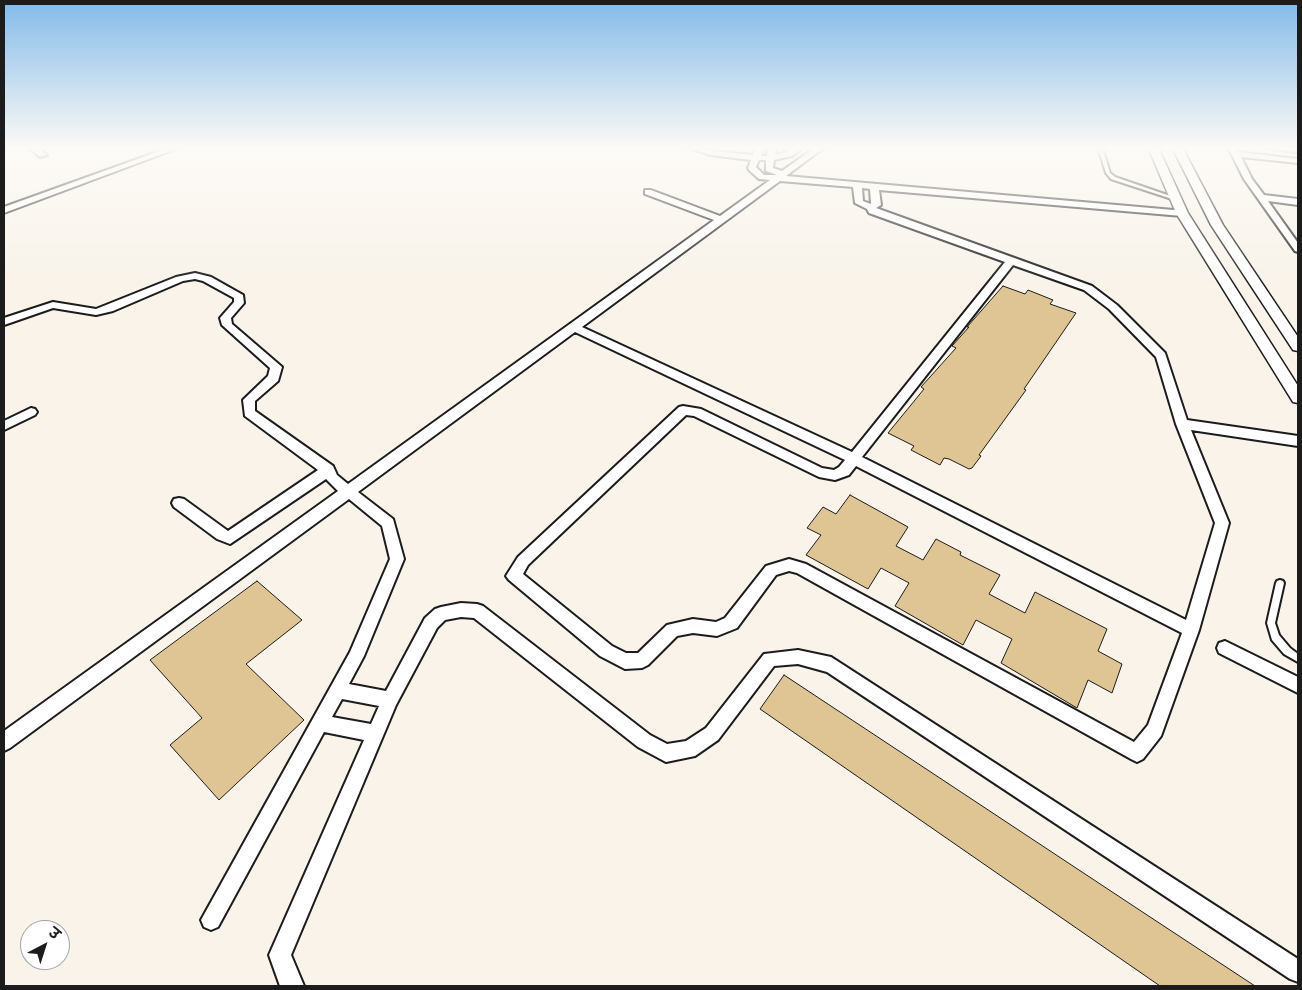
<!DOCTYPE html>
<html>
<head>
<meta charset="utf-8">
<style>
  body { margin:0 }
  #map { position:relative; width:1302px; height:990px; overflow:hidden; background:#f9f3ea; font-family:"Architects Daughter","Playpen Sans Deva",sans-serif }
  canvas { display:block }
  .frame { position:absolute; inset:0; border:5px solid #1c1c1c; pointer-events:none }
  .north { position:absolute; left:20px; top:920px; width:50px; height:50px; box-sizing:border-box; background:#fff; border:1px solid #a4a4a4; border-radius:50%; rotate:40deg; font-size:14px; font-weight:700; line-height:20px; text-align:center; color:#1c1c1c }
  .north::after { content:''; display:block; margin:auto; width:18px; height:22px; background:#1c1c1c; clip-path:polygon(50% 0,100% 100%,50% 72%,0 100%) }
</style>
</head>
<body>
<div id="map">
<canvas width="1302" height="990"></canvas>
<div class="frame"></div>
<div class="north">उ</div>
</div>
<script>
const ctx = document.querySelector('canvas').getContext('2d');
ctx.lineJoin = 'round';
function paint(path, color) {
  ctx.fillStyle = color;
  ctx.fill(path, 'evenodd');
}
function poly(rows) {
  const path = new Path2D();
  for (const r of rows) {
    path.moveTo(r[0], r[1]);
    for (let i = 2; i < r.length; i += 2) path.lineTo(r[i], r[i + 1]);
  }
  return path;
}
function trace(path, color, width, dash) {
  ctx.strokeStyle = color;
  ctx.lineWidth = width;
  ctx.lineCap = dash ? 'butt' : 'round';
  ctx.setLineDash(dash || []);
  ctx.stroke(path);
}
const building = poly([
  [1003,286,1025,294,1028,290,1053,300,1050,304,1076,313,1024,389,1026,390,979,455,981,456,972,468,969,469,949,459,944,458,940,465,911,450,914,446,888,433,924,389,921,387,956,348,952,346,969,327,967,327,1003,286],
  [850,495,908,527,896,546,923,560,936,539,961,552,960,555,1000,575,989,594,1006,603,1025,613,1035,592,1107,629,1098,651,1122,664,1112,693,1088,680,1077,708,1001,663,1012,639,976,620,963,645,895,606,909,583,881,568,868,589,806,555,821,535,807,528,823,507,836,514,850,495],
  [257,581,302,620,246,664,304,720,219,800,170,745,202,718,150,660,257,581],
  [784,675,1141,911,1255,986,1160,986,760,709,784,675]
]);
const service = poly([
  [1098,147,1102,147,1110,173,1115,177,1176,198,1172,199,1111,179,1106,173,1098,147],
  [1280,580,1283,581,1284,583,1275,623,1279,635,1290,648,1298,654,1298,662,1284,654,1272,640,1267,623,1276,583,1277,581,1280,580]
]);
const minor = poly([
  [28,147,37,147,47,155,40,157,28,147],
  [171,147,181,147,4,213,4,207,171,147],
  [688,147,699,147,711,151,753,155,756,147,764,147,761,156,767,156,768,147,776,147,775,155,786,152,795,147,804,147,792,156,774,160,773,168,782,171,816,147,825,147,786,176,1185,211,1185,215,1182,216,879,190,881,205,876,208,1092,286,1117,305,1165,353,1187,420,1298,436,1298,446,1191,430,1229,523,1199,630,1161,736,1143,759,1137,762,1131,759,797,573,789,571,776,575,737,628,717,636,693,633,677,636,648,665,642,668,625,669,600,656,509,580,506,576,518,557,679,407,683,406,701,409,822,468,834,470,839,467,845,460,575,332,358,492,393,519,404,559,364,656,349,684,386,691,425,618,435,609,441,607,461,603,477,604,483,606,650,735,667,744,686,741,706,728,764,654,798,650,831,657,1298,959,1298,982,1290,979,827,672,798,664,774,666,718,740,695,756,666,762,638,747,474,618,461,617,445,620,437,628,396,705,291,955,304,986,280,986,269,955,364,740,324,732,218,927,211,930,204,927,201,920,350,652,390,559,382,526,349,499,10,748,4,751,4,731,338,491,326,479,230,544,217,539,174,507,172,503,174,499,179,498,184,499,228,531,318,470,245,416,243,400,268,376,270,368,222,325,220,318,234,302,234,298,203,281,195,279,183,281,113,311,96,315,53,308,4,325,4,318,53,302,96,309,176,277,195,273,211,277,243,295,244,303,231,318,232,324,282,367,278,381,255,401,255,411,333,466,337,475,348,484,714,220,645,194,645,190,651,190,720,216,770,180,759,179,749,170,748,168,751,160,710,155,688,147],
  [759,160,766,160,766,171,777,175,764,175,756,167,759,160],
  [780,181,853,187,855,203,867,209,869,213,1005,262,852,452,582,327,780,181],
  [862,188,870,189,871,204,863,201,862,188],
  [1013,265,1084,290,1109,309,1156,357,1176,424,1215,523,1186,620,862,457,1013,265],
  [686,415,694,416,819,477,835,480,849,475,856,466,1182,633,1148,725,1134,742,806,564,789,559,766,566,725,618,716,622,693,619,667,625,638,653,626,653,612,646,523,574,528,565,686,415],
  [342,699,379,706,371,724,332,717,342,699],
  [1228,147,1236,147,1238,152,1298,159,1298,163,1241,157,1252,179,1264,195,1298,199,1298,205,1268,201,1298,243,1298,252,1295,251,1244,179,1228,147],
  [1267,147,1298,148,1298,152,1271,149,1267,147],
  [31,408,35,409,37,412,35,415,4,430,4,421,31,408],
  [1225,641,1298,677,1298,693,1219,653,1217,648,1219,643,1225,641]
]);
const tertiary = poly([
  [1148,147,1158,147,1188,213,1298,386,1298,403,1293,402,1176,213,1148,147],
  [1172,147,1182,147,1223,225,1298,337,1298,351,1293,350,1211,225,1172,147]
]);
paint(building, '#dfc494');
trace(building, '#1c1c1c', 1);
trace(service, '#1c1c1c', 4);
trace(minor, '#1c1c1c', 4);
trace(tertiary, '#1c1c1c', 3);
paint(service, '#fff');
paint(minor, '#fff');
paint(tertiary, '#fff');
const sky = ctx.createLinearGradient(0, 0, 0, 285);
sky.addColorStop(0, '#83bae9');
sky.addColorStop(0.52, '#fcfaf6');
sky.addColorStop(1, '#fcfaf600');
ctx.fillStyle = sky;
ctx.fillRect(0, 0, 1302, 285);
</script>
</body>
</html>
